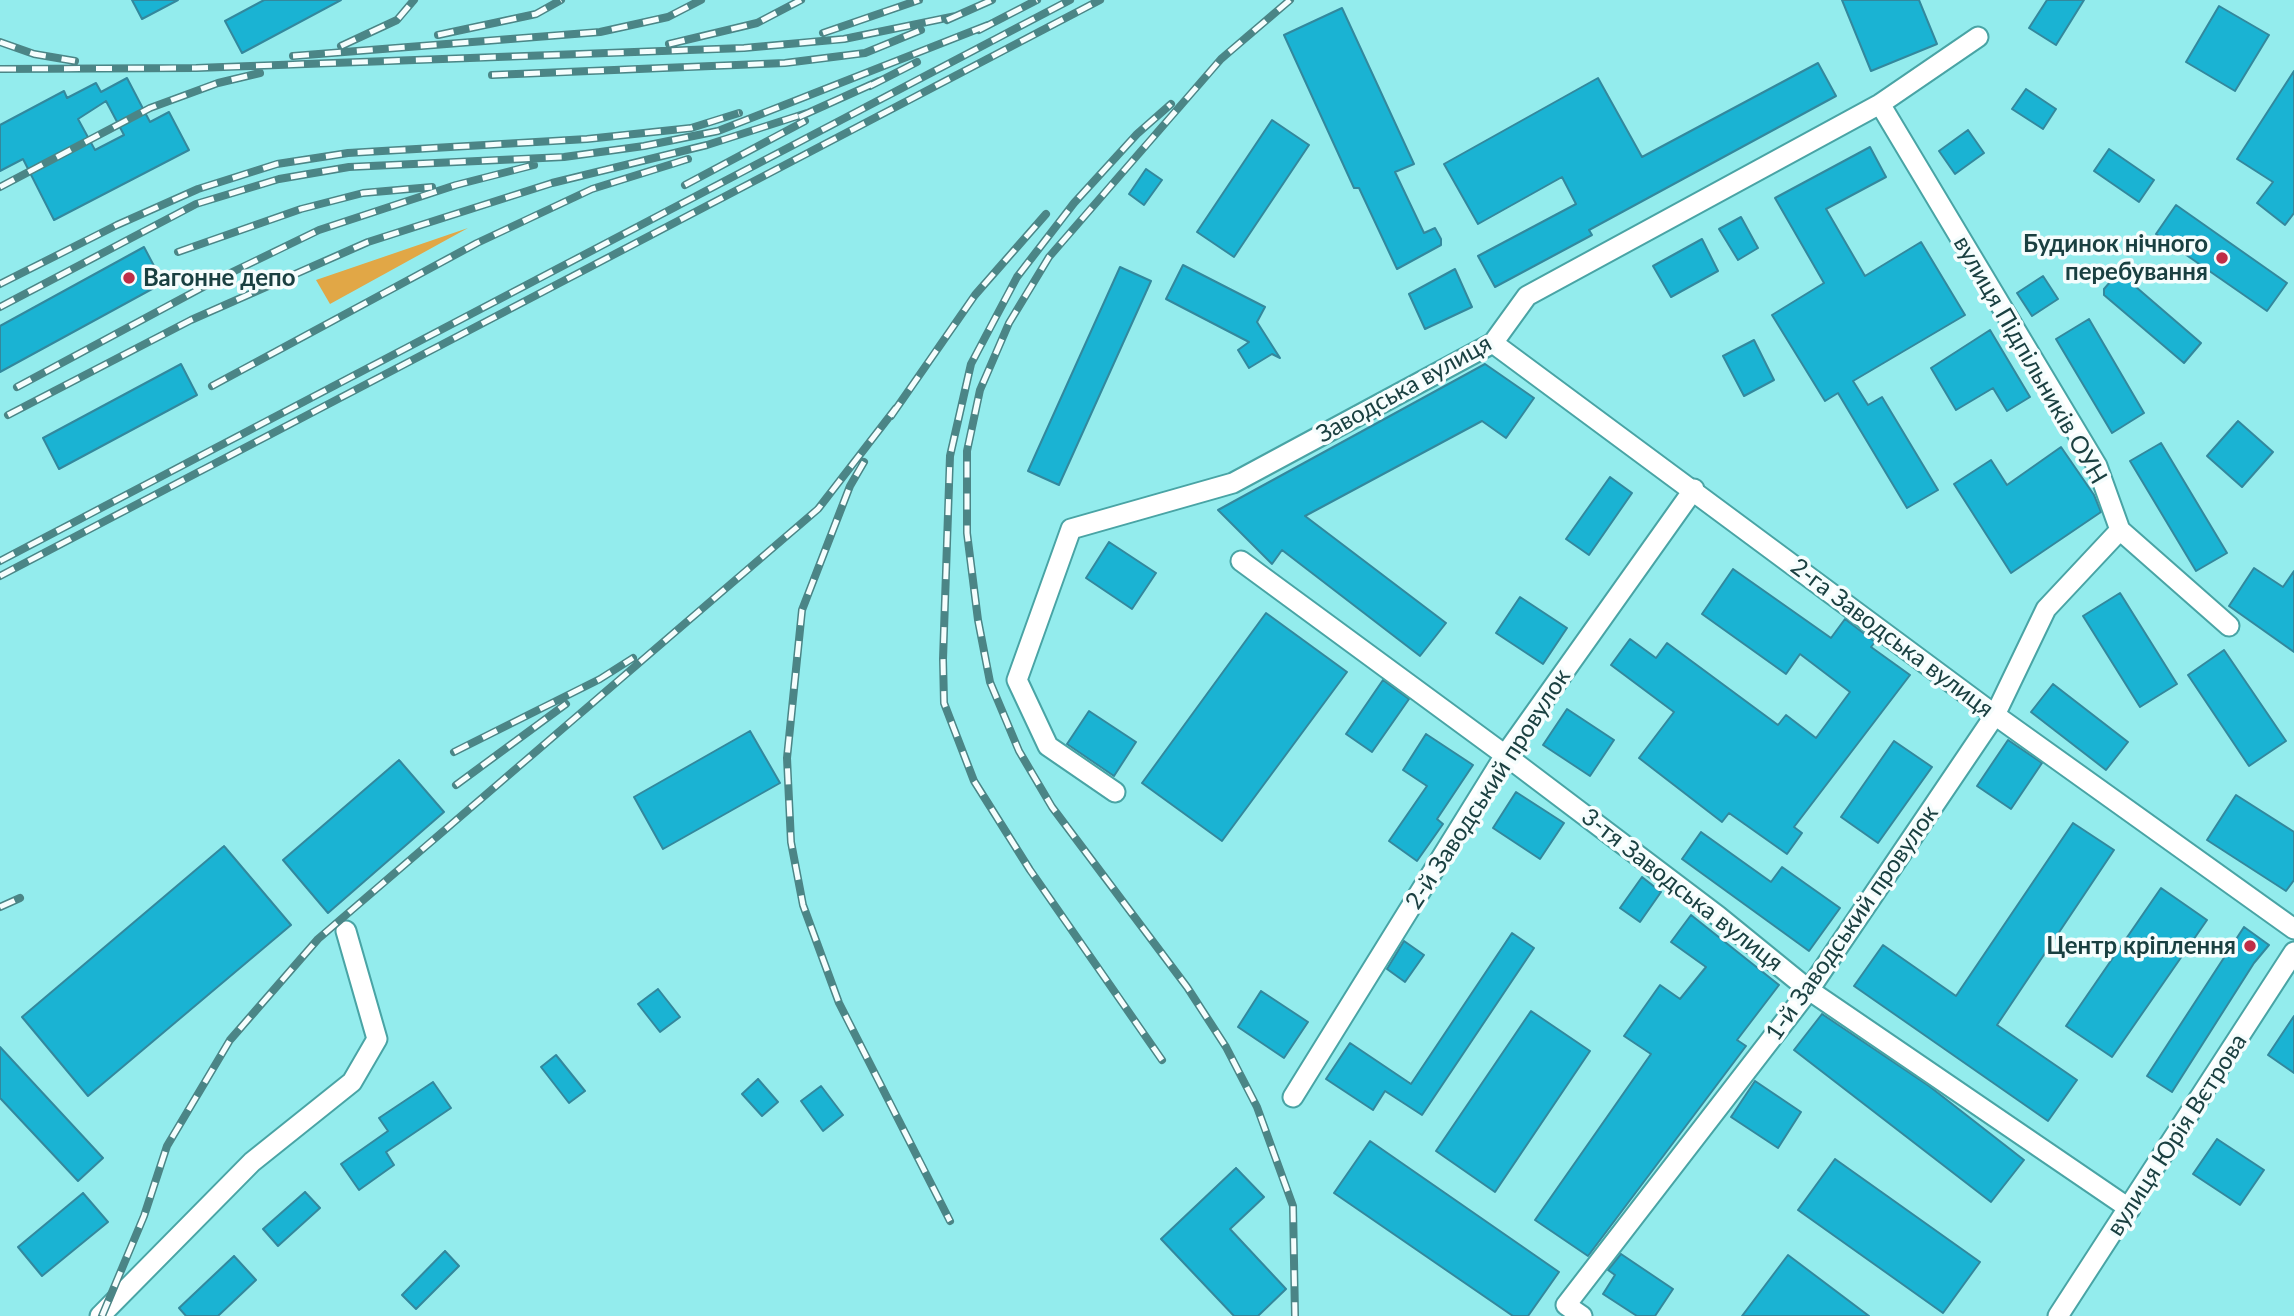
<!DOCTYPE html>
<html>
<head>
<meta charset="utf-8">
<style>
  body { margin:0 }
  canvas { display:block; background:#93eced }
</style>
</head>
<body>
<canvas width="2294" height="1316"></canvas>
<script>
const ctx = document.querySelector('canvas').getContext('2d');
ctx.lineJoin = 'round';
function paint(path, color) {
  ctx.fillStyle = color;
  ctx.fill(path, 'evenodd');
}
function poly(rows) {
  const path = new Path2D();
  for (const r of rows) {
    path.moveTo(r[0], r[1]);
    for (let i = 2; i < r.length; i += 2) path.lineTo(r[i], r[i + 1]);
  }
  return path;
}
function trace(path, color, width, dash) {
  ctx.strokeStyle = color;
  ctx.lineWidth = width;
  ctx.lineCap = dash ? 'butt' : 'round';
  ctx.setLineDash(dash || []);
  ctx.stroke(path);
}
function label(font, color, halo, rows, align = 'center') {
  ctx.font = font + ' Lato,sans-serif';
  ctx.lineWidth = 7;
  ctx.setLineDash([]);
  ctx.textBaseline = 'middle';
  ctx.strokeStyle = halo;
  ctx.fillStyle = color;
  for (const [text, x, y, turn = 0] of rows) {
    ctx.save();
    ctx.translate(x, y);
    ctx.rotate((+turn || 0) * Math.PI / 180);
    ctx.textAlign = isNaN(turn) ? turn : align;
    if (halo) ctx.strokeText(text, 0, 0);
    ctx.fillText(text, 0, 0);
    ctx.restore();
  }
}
const green = poly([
  [468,228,330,304,316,280]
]);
const building = poly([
  [132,0,178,0,142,19,132,0],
  [264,0,341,0,242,53,225,21,264,0],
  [1842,0,1919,0,1937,44,1871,71,1842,0],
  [2047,0,2084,0,2056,45,2029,28,2047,0],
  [2219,6,2269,35,2235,91,2186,62,2219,6],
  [1342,8,1414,164,1395,172,1424,233,1435,228,1441,239,1441,245,1397,269,1359,188,1354,188,1284,35,1342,8],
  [1818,63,1836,96,1589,230,1592,235,1495,287,1478,256,1576,204,1562,177,1478,224,1444,164,1598,78,1642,157,1818,63],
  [2294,71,2294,213,2285,225,2257,203,2273,182,2237,159,2294,71],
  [127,78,150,122,169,112,189,150,54,220,23,159,0,171,0,125,64,91,67,98,96,83,101,92,127,78],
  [106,101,124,135,95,150,78,119,106,101],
  [2026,89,2056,109,2043,129,2012,109,2026,89],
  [1272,120,1309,145,1234,257,1197,232,1272,120],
  [1968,130,1984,153,1955,174,1939,151,1968,130],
  [1870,147,1886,177,1826,209,1865,276,1921,242,1965,315,1853,381,1868,405,1882,397,1938,490,1907,508,1838,393,1825,401,1772,315,1824,283,1775,198,1870,147],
  [2109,149,2154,180,2139,202,2094,171,2109,149],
  [1146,169,1162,180,1144,205,1129,194,1146,169],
  [2176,205,2287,283,2267,311,2156,234,2176,205],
  [1741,217,1758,248,1738,260,1719,229,1741,217],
  [1702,239,1718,271,1671,297,1653,266,1702,239],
  [144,247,163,283,0,372,0,326,144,247],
  [1183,265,1265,307,1257,322,1280,358,1272,354,1249,368,1238,350,1249,342,1166,299,1183,265],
  [2124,266,2141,281,2136,287,2201,343,2184,363,2104,295,2104,289,2124,266],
  [1120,267,1151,281,1059,485,1028,471,1120,267],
  [1455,269,1472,307,1425,329,1409,294,1455,269],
  [2043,276,2058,299,2032,316,2017,293,2043,276],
  [2089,319,2144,413,2112,433,2056,339,2089,319],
  [1990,330,2030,397,2007,411,1993,388,1956,410,1931,368,1990,330],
  [1754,340,1774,380,1744,396,1723,356,1754,340],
  [181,364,197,395,59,469,43,438,181,364],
  [1485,364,1534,398,1506,438,1482,421,1305,516,1446,623,1420,656,1282,550,1272,564,1218,510,1485,364],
  [2238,421,2273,452,2242,487,2207,456,2238,421],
  [2161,443,2227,553,2196,571,2130,461,2161,443],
  [2061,447,2094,495,2101,512,2011,573,1954,484,1991,460,2007,485,2061,447],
  [1610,477,1632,493,1589,555,1566,539,1610,477],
  [1109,542,1156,573,1132,609,1086,578,1109,542],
  [2254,568,2283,587,2294,571,2294,652,2229,606,2254,568],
  [1733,569,1831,638,1845,619,1875,642,1871,647,1910,675,1794,827,1802,833,1787,854,1729,813,1722,822,1639,758,1674,712,1611,665,1630,639,1656,658,1667,643,1778,725,1786,715,1816,738,1850,692,1800,654,1786,674,1702,614,1733,569],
  [2120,593,2177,684,2140,707,2083,616,2120,593],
  [1520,597,1567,628,1543,664,1496,633,1520,597],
  [1266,613,1347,672,1222,841,1142,783,1266,613],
  [2224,650,2286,741,2249,766,2188,675,2224,650],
  [1383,680,1409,699,1372,752,1346,734,1383,680],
  [2053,684,2128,742,2106,770,2031,712,2053,684],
  [1567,709,1614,740,1590,776,1543,745,1567,709],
  [1089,711,1136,742,1114,776,1067,744,1089,711],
  [750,731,780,783,663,849,634,797,750,731],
  [1426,734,1473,765,1437,819,1443,824,1417,861,1389,841,1427,786,1403,770,1426,734],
  [2008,740,2042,763,2011,809,1977,786,2008,740],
  [1894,741,1932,767,1878,843,1841,817,1894,741],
  [399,760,444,812,328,913,283,860,399,760],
  [1516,792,1564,823,1540,859,1493,828,1516,792],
  [2236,795,2294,832,2294,880,2286,891,2207,840,2236,795],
  [2073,823,2114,850,1997,1025,2077,1080,2048,1121,1854,986,1883,945,1956,996,2073,823],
  [1701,832,1771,882,1782,867,1840,908,1809,951,1682,859,1701,832],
  [224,846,291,925,88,1096,22,1017,224,846],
  [1642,877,1661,892,1640,922,1620,908,1642,877],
  [2161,888,2207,920,2112,1057,2066,1026,2161,888],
  [1691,915,1779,985,1737,1040,1746,1046,1588,1256,1535,1220,1651,1054,1624,1036,1660,985,1680,999,1706,967,1671,942,1691,915],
  [2244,927,2269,945,2254,963,2172,1092,2147,1076,2244,927],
  [1512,933,1534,948,1422,1115,1385,1091,1373,1110,1326,1079,1350,1043,1411,1084,1512,933],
  [1404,941,1424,955,1405,982,1387,969,1404,941],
  [658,989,680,1017,660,1032,638,1004,658,989],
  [1261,991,1308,1022,1284,1058,1238,1027,1261,991],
  [1531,1011,1590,1051,1495,1192,1436,1151,1531,1011],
  [1822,1014,1929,1086,2024,1160,1991,1202,1794,1050,1822,1014],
  [2294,1016,2294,1073,2268,1055,2294,1016],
  [0,1047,103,1158,78,1181,0,1098,0,1047],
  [556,1055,585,1091,569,1103,541,1067,556,1055],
  [758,1079,778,1102,762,1116,742,1094,758,1079],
  [1755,1081,1801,1112,1778,1148,1731,1117,1755,1081],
  [433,1082,451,1108,386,1152,394,1165,359,1190,341,1164,388,1131,379,1118,433,1082],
  [821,1086,843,1115,823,1131,801,1101,821,1086],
  [2217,1139,2264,1170,2240,1205,2193,1174,2217,1139],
  [1370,1141,1559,1272,1528,1316,1513,1316,1334,1193,1370,1141],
  [1835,1159,1980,1262,1943,1313,1798,1210,1835,1159],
  [1236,1168,1264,1197,1230,1229,1286,1289,1258,1316,1234,1316,1161,1239,1236,1168],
  [305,1192,320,1208,278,1246,263,1229,305,1192],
  [83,1193,108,1222,42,1276,18,1247,83,1193],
  [445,1251,459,1266,416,1309,402,1295,445,1251],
  [1621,1254,1673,1289,1655,1316,1637,1316,1603,1294,1615,1275,1608,1270,1621,1254],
  [1788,1255,1869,1316,1742,1316,1788,1255],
  [234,1256,256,1280,218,1316,186,1316,179,1308,234,1256]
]);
const minor = poly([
  [1880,104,2097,466,2120,530,2229,626],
  [1493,343,1995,715,2294,929],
  [1241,561,1505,755,1718,916,1809,990,2130,1209],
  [1115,792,1048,746,1017,680,1071,529,1233,483,1493,343,1527,296,1880,104,1978,37],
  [1293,1097,1505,755,1694,489],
  [100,1316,252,1162,352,1082,377,1039,346,931],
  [1582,1316,1566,1305,1809,990,1995,715,2046,609,2120,530],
  [2058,1316,2294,952]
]);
const rail = poly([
  [1290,0,1221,59,1049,257,1009,323,980,390,967,451,967,533,978,620,990,682,1019,751,1052,807,1187,987,1226,1047,1257,1107,1293,1206,1295,1316],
  [947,20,992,0],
  [979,30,1037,0],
  [823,33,919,0],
  [438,35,536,14,561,0],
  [0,42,34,54,75,61],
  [669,44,757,23,801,0],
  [341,46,397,20,414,0],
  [293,56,600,32,668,17,701,0],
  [0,69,196,68,744,48,844,39,956,16],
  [492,75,785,63,865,53,921,30],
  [870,86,917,62],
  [799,117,879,81],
  [685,185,805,121],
  [0,187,150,108,218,83,260,73],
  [178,252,301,209,363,193,432,187],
  [0,284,117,225,198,189,277,164,348,153,587,139,691,128,739,113],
  [0,307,196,204,279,179,349,167,564,157,644,146,718,131,988,25],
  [212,386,477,243,592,189,688,159],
  [17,387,220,278,319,230,456,185,534,165],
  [8,415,191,320,368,242,552,183,707,145,807,113],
  [891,416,975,295,1046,214],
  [864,462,850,486,802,610,787,758,791,842,803,905,839,1003,950,1221],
  [0,561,1070,0],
  [0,576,1100,0],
  [454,752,600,679,633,658],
  [456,785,566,704],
  [0,907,20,898],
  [1162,1060,1030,870,974,781,944,703,943,659,950,456,971,364,1017,277,1074,203,1137,134,1171,104],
  [102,1316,144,1216,167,1146,230,1040,318,939,818,509,896,408]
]);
const markers = [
  [2222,258,7,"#bf2e47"],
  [129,278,7,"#bf2e47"],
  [2250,946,7,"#bf2e47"]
];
const poiNames = [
  ["Будинок нічного",2208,244],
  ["перебування",2208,272],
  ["Вагонне депо",143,278,"left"],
  ["Центр кріплення",2236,946]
];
const streetNames = [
  ["вулиця Підпільників ОУН",2030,360,60],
  ["Заводська вулиця",1404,389,-29],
  ["2-га Заводська вулиця",1892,638,37],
  ["2-й Заводський провулок",1488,789,-57],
  ["3-тя Заводська вулиця",1682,890,38],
  ["1-й Заводський провулок",1852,923,-55],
  ["вулиця Юрія Вєтрова",2177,1135,-57]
];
paint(green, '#e1a746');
paint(building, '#1ab3d3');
trace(building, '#33889d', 2);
trace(minor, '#49a4a5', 23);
trace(minor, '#fff', 19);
trace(rail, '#4b8586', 8);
trace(rail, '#f5fdfd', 5, [16]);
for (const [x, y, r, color] of markers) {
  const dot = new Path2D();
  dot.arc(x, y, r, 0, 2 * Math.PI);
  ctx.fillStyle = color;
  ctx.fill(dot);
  trace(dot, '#f5fdfd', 2.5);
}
label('bold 24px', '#1a4041', '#f5fdfd', poiNames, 'right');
label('24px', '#1a4041', '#f5fdfd', streetNames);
</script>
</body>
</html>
